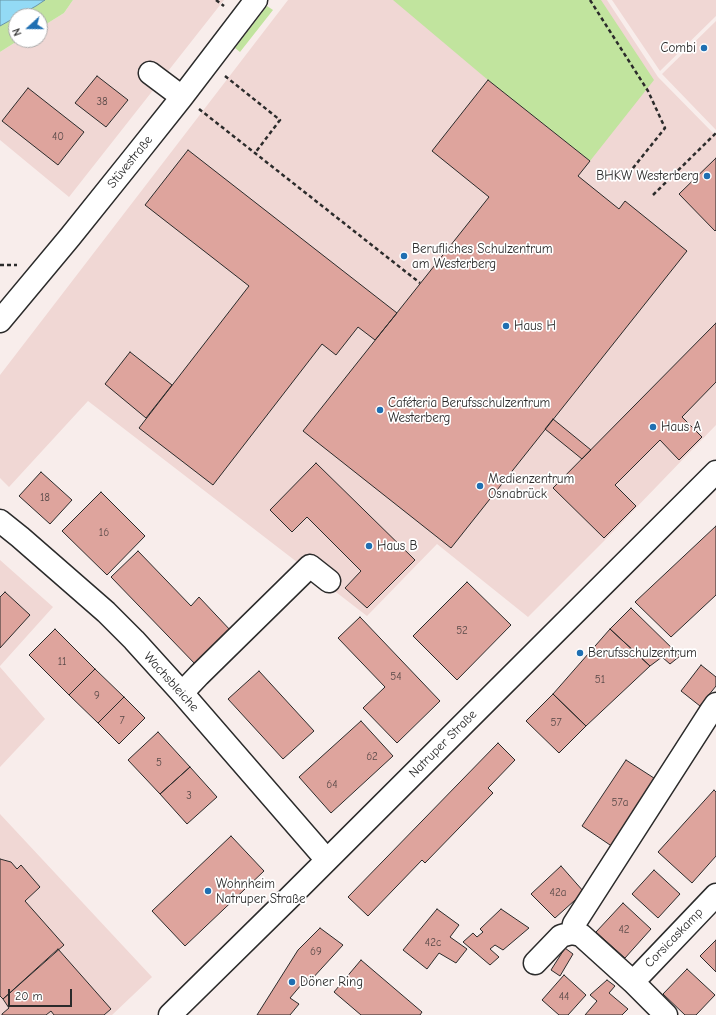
<!DOCTYPE html>
<html>
<head>
<meta charset="utf-8">
<style>
  body { margin:0 }
  #map { position:relative; width:716px; height:1015px; overflow:hidden; background:#f8edeb; font-family:"Comic Neue",sans-serif }
  canvas { display:block }
  .north { position:absolute; left:8px; top:8px; width:40px; height:40px; box-sizing:border-box; background:#fff; border:1px solid #aaa; border-radius:50%; rotate:249deg; font-size:11px; font-weight:700; line-height:16px; text-align:center; color:#2b2b2b }
  .north::after { content:''; display:block; margin:auto; width:14px; height:18px; background:#1f6fb2; clip-path:polygon(50% 0,100% 100%,50% 72%,0 100%) }
  .scale { position:absolute; left:8px; top:989px; width:64px; height:18px; box-sizing:border-box; border:2px solid #2b2b2b; border-top:0; padding-left:5px; font-size:12px; line-height:14px; white-space:nowrap; color:#2b2b2b; -webkit-text-stroke:3px #fff; paint-order:stroke }
</style>
</head>
<body>
<div id="map">
<canvas width="716" height="1015"></canvas>
<div class="north">N</div>
<div class="scale">20 m</div>
</div>
<script>
const ctx = document.querySelector('canvas').getContext('2d');
ctx.lineJoin = 'round';
function paint(path, color) {
  ctx.fillStyle = color;
  ctx.fill(path, 'evenodd');
}
function poly(rows) {
  const path = new Path2D();
  for (const r of rows) {
    path.moveTo(r[0], r[1]);
    for (let i = 2; i < r.length; i += 2) path.lineTo(r[i], r[i + 1]);
  }
  return path;
}
function trace(path, color, width, dash) {
  ctx.strokeStyle = color;
  ctx.lineWidth = width;
  ctx.lineCap = dash ? 'butt' : 'round';
  ctx.setLineDash(dash || []);
  ctx.stroke(path);
}
function label(font, color, halo, rows, align = 'center') {
  ctx.font = font + ' "Comic Neue",sans-serif';
  ctx.lineWidth = 3.5;
  ctx.setLineDash([]);
  ctx.textBaseline = 'middle';
  ctx.strokeStyle = halo;
  ctx.fillStyle = color;
  for (const [text, x, y, turn = 0] of rows) {
    ctx.save();
    ctx.translate(x, y);
    ctx.rotate((+turn || 0) * Math.PI / 180);
    ctx.textAlign = isNaN(turn) ? turn : align;
    if (halo) ctx.strokeText(text, 0, 0);
    ctx.fillText(text, 0, 0);
    ctx.restore();
  }
}
const built = poly([
  [73,0,224,0,69,197,0,140,0,52,19,40,40,40,40,28,64,13],
  [288,0,607,0,658,77,716,136,716,425,603,542,528,617,437,544,367,616,88,401,9,487,0,478,0,375],
  [612,0,716,0,716,16,660,71],
  [716,21,716,130,662,74],
  [0,560,53,607,0,666],
  [0,667,45,719,0,767],
  [0,814,152,977,112,1015,0,1015]
]);
const green = poly([
  [45,0,73,0,64,13,40,28,40,16,18,16,36,6],
  [393,0,601,0,654,80,590,161,488,80],
  [267,6,273,10,240,52,235,48],
  [16,17,16,40,19,40,0,52,0,26]
]);
const water = poly([
  [0,0,45,0,36,6,18,16,16,16,16,17,0,26,0,0]
]);
const building = poly([
  [97,76,128,100,106,127,75,103,97,76],
  [488,80,590,161,578,176,619,209,625,201,687,251,451,548,303,431,489,197,432,151,488,80],
  [28,88,84,132,58,165,2,121,28,88],
  [188,150,397,313,375,340,358,327,336,355,322,344,213,485,139,428,249,286,145,205,188,150],
  [716,158,716,230,715,231,679,194,716,158],
  [716,323,716,382,682,417,702,437,679,460,660,440,615,485,636,506,604,538,553,488,716,323],
  [130,352,172,385,146,418,105,384,130,352],
  [553,419,591,450,582,459,545,429,553,419],
  [316,463,415,560,367,608,345,588,361,571,307,517,292,532,270,510,316,463],
  [41,472,72,500,50,524,19,496,41,472],
  [101,492,145,536,107,575,62,531,101,492],
  [716,526,716,595,671,637,635,602,716,526],
  [138,551,191,606,199,597,232,632,197,666,111,577,138,551],
  [467,582,511,625,457,680,413,636,467,582],
  [5,592,30,615,0,648,0,597,5,592],
  [631,608,680,656,670,664,662,657,650,666,610,629,631,608],
  [360,617,440,701,397,743,363,708,385,687,338,638,360,617],
  [55,629,95,669,69,695,29,655,55,629],
  [610,629,650,666,586,726,553,694,610,629],
  [701,665,716,677,716,686,700,706,681,691,701,665],
  [95,669,124,697,98,723,69,695,95,669],
  [259,671,314,731,283,759,228,699,259,671],
  [553,694,586,726,559,753,526,721,553,694],
  [124,697,145,718,119,744,98,723,124,697],
  [361,721,393,756,331,813,299,777,361,721],
  [158,732,190,767,160,794,128,760,158,732],
  [498,743,515,760,488,788,493,793,425,863,422,860,368,916,348,897,498,743],
  [626,760,657,780,613,847,582,826,626,760],
  [190,767,217,797,187,824,160,794,190,767],
  [714,790,716,792,716,856,692,883,658,852,714,790],
  [231,836,264,871,185,946,152,911,231,836],
  [0,859,11,862,17,869,21,865,40,887,25,901,64,945,3,999,0,996,0,859],
  [561,866,584,892,555,918,531,894,561,866],
  [654,870,680,894,658,918,632,894,654,870],
  [623,903,651,929,625,958,596,932,623,903],
  [437,909,459,925,450,937,467,949,456,963,439,953,427,969,403,950,437,909],
  [501,909,529,928,503,950,495,945,490,949,499,957,490,965,463,942,473,933,477,937,483,932,480,929,501,909],
  [320,928,343,945,311,980,307,978,290,998,299,1004,290,1015,257,1015,298,950,320,928],
  [716,940,716,972,700,956,716,940],
  [565,948,573,954,560,976,551,970,565,948],
  [58,949,111,1009,104,1015,54,1015,51,1011,46,1015,2,1015,2,1014,9,1008,3,999,58,949],
  [361,960,422,1012,420,1015,361,1015,334,992,361,960],
  [687,969,715,995,696,1015,685,1015,663,994,687,969],
  [564,975,586,995,568,1015,559,1015,542,1000,564,975],
  [607,980,615,986,609,993,628,1009,622,1015,585,1015,597,1001,590,995,607,980]
]);
const path = poly([
  [216,0,224,6],
  [590,0,648,91,665,128,629,173],
  [225,76,280,120,255,153],
  [199,109,420,283],
  [653,195,716,133],
  [0,265,17,265]
]);
const minor = poly([
  [150,73,182,97],
  [0,321,70,237,135,156,182,97,256,0],
  [0,521,20,537,106,612,134,640,182,693,326,859],
  [182,693,199,675,310,566,329,581],
  [572,933,574,924,711,711,716,704],
  [535,963,561,936,572,933,581,935,633,982,666,1015],
  [633,982,716,895]
]);
const major = poly([
  [170,1015,288,899,716,472]
]);
const markers = [
  [704,48,4,"#1f6fb2"],
  [707,176,4,"#1f6fb2"],
  [404,256,4,"#1f6fb2"],
  [506,326,4,"#1f6fb2"],
  [380,410,4,"#1f6fb2"],
  [653,427,4,"#1f6fb2"],
  [480,486,4,"#1f6fb2"],
  [369,546,4,"#1f6fb2"],
  [580,653,4,"#1f6fb2"],
  [208,891,4,"#1f6fb2"],
  [292,982,4,"#1f6fb2"]
];
const numberNames = [
  ["38",102,102],
  ["40",58,137],
  ["18",45,498],
  ["16",104,533],
  ["52",462,631],
  ["11",62,662],
  ["54",396,677],
  ["51",600,680],
  ["9",97,696],
  ["7",122,721],
  ["57",556,723],
  ["62",372,757],
  ["5",159,763],
  ["64",332,785],
  ["3",189,796],
  ["57a",620,803],
  ["42a",558,893],
  ["42",624,930],
  ["42c",433,943],
  ["69",316,952],
  ["44",564,997]
];
const poiNames = [
  ["Combi",696,48,"right"],
  ["BHKW Westerberg",699,176,"right"],
  ["Berufliches Schulzentrum",412,249],
  ["am Westerberg",412,264],
  ["Haus H",514,326],
  ["Caféteria Berufsschulzentrum",388,403],
  ["Westerberg",388,418],
  ["Haus A",661,427],
  ["Medienzentrum",488,479],
  ["Osnabrück",488,494],
  ["Haus B",377,546],
  ["Berufsschulzentrum",588,653],
  ["Wohnheim",216,884],
  ["Natruper Straße",216,899],
  ["Döner Ring",300,982]
];
const streetNames = [
  ["Stüvestraße",130,162,-51],
  ["Wachsbleiche",171,682,48],
  ["Natruper Straße",443,744,-45],
  ["Corsicaskamp",674,938,-46]
];
paint(built, '#f0d7d4');
paint(green, '#c1e49e');
paint(water, '#93daf5');
trace(water, '#6994a4', 1);
paint(building, '#dea49d');
trace(building, '#2b2b2b', 1);
trace(minor, '#2b2b2b', 25);
trace(major, '#2b2b2b', 25);
trace(path, '#2b2b2b', 2.5, [4, 3]);
trace(minor, '#fff', 22);
trace(major, '#fff', 22);
for (const [x, y, r, color] of markers) {
  const dot = new Path2D();
  dot.arc(x, y, r, 0, 2 * Math.PI);
  ctx.fillStyle = color;
  ctx.fill(dot);
  trace(dot, '#fff', 1.5);
}
label('11px', '#584948', null, numberNames);
label('13px', '#2b2b2b', '#fff', poiNames, 'left');
label('13px', '#2b2b2b', '#fff', streetNames);
</script>
</body>
</html>
